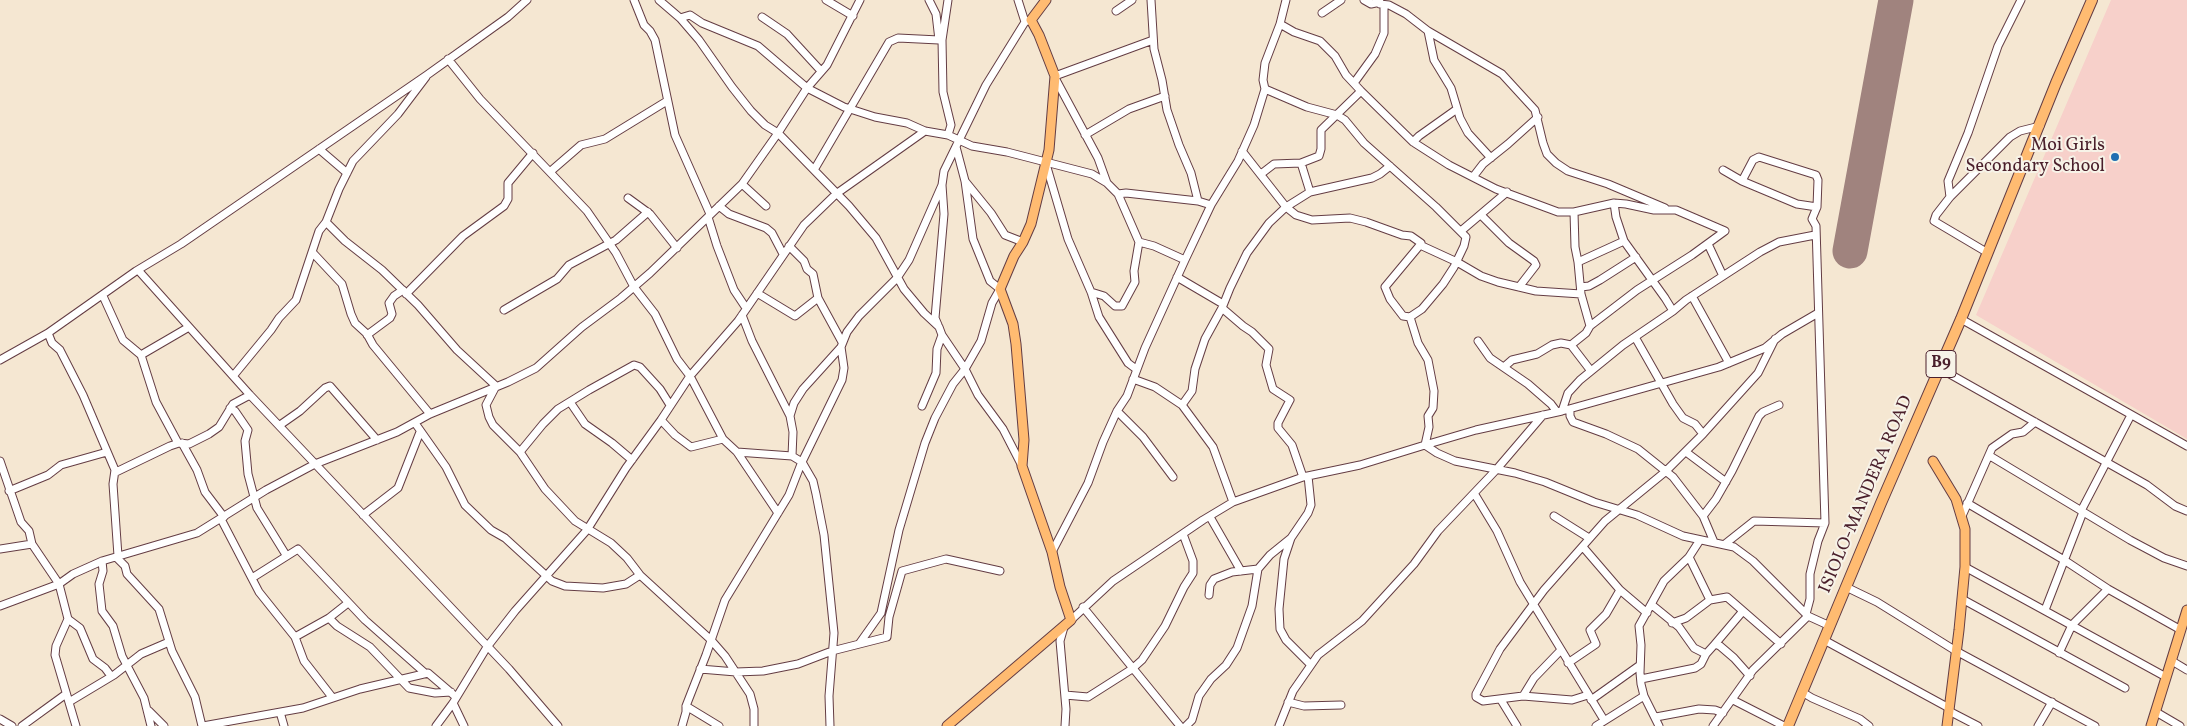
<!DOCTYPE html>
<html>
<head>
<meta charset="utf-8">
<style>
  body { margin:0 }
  canvas { display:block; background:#f5e7d2 }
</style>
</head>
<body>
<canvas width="2187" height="726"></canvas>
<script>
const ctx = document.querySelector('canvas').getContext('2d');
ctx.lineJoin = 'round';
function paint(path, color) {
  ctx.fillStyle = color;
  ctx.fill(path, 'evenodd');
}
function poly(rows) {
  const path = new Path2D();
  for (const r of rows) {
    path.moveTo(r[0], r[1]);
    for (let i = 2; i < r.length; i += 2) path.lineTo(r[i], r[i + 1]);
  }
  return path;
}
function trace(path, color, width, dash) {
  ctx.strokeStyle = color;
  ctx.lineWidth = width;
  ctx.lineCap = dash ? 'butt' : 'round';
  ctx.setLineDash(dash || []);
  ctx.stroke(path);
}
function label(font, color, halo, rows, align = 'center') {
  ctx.font = font + ' Vollkorn,serif';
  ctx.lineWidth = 4;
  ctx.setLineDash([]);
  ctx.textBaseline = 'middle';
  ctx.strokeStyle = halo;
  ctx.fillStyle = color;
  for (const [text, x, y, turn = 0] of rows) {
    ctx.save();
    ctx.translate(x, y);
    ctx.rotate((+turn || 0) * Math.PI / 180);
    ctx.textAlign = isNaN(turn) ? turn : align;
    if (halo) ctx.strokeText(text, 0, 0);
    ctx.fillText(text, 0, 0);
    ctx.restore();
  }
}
const built = poly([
  [2111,0,2187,0,2187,439,1976,315]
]);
const runway = poly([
  [1850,251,1896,0]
]);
const minor = poly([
  [634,0,644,25,650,31,655,40,675,135,710,214],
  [659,0,680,18,699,40,732,87,751,111,765,125,778,133,849,206,876,238,904,289,924,313,939,327,942,335,965,369,978,395,1003,429,1022,466],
  [826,0,853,16],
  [929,0,936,14,939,40,942,40,943,92,951,125,948,135],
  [1018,0,1025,22],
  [1151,0,1154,49,1162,80,1167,110,1179,145,1191,173,1198,201],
  [1364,0,1371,4,1380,2,1380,4,1389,5,1406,14,1428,31,1502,74,1535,110,1543,143,1547,154,1556,163,1568,171,1608,184,1665,208],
  [1116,11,1132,0],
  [1322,13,1341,0],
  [762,17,787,34,821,71],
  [680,18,690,15,702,23,758,46,807,88,844,107,875,117,907,123,925,131,948,135,972,146,1007,152,1092,174,1107,183],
  [1280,24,1294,32,1320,41,1335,56,1346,75,1361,91,1413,142,1449,165,1496,189,1558,212,1574,212,1614,203,1626,204,1654,210,1676,210,1725,231,1692,255,1637,290,1590,326],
  [1428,31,1434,60,1451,88,1460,118,1468,133,1491,158],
  [942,40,948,0],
  [448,59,480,99,587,211,616,253,634,287,655,314,677,359,690,376,723,439,737,452,778,513],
  [1055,76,1153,40],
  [1055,78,1098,158,1107,183,1118,194,1139,242,1154,246,1185,260],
  [1354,83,1375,54,1384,33,1384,5],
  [1265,89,1307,107,1337,115,1345,120,1364,143,1436,207,1466,237,1464,246,1454,267,1443,284,1422,309,1410,317,1418,343,1428,360,1434,391,1433,408,1428,416,1429,427,1425,445],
  [1085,135,1129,109,1165,96],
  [1413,142,1419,136,1457,109],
  [319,149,347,173],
  [1242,151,1286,207,1296,215,1312,220,1350,218,1366,222,1402,235,1411,236,1421,243,1420,245,1457,262,1481,276,1498,282,1536,291,1581,294,1590,326,1586,333,1571,345,1591,371],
  [1046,164,1068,239,1091,292,1099,317,1128,363,1136,369],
  [814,170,889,42,898,38,939,40],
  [1723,170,1742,181,1797,204,1817,207,1812,219,1816,226,1825,523,1818,541,1810,574,1810,599,1806,614],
  [551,171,581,145,605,139,667,101],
  [1261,174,1274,164,1301,163],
  [1473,177,1483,164,1508,144,1538,117],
  [965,181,991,213,1005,235,1023,242],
  [1742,181,1753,160,1759,157,1816,175,1818,180,1817,207],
  [742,184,766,206],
  [1310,192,1301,163,1319,156,1321,149,1321,130,1361,91],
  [1118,194,1126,193,1198,201,1211,205],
  [1950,197,1948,181,1968,133,1998,46,2021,0],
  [628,198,650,214,677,248],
  [1614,203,1616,217,1624,241,1665,298,1673,311],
  [719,206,729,214,766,228,772,233,783,254],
  [1574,212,1575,247,1578,262,1581,294],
  [1481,215,1509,243,1534,261,1536,265,1519,287],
  [708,217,717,246,734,290,746,308],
  [326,222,345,241,382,270,418,305,457,350,496,386,486,405,489,417,493,425,520,452,545,489,575,521,611,543,627,558,640,575,711,640,725,656,750,694,754,709,754,726],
  [1461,231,1507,192],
  [1708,244,1723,276],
  [789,246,804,261,807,269,813,274,818,298,842,342],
  [313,253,342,284,351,314,355,323,367,334,373,345,430,414],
  [1988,253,1934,221,1936,215,1950,197,2010,137,2020,131,2040,126],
  [1578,262,1624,241],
  [138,270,250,395,509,669,558,726],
  [1177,277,1223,304],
  [1581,287,1589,286,1600,280,1636,257],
  [1091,292,1104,296,1115,306,1122,306,1135,282,1134,271,1139,242],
  [757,293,795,316,818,298],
  [406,294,463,236,504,206,508,199,508,183,533,153],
  [103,296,123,340,141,355,156,402,178,443],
  [1692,296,1729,363],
  [1222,308,1243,326,1252,332,1269,349,1266,365,1273,389,1290,400,1278,423,1278,428,1292,445,1303,477],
  [504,310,557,279,569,265,616,240,648,212],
  [742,315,752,341,790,416,793,432,792,456,802,462,813,481,816,494,824,535,834,633,829,696,830,726],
  [1410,317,1403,316,1390,299,1385,287,1420,245],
  [1961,319,2187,446],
  [938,325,935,318,944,214,942,185],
  [48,333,52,343,60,350,83,395,115,470,113,484,118,556],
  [367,335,390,318,392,314,389,303,394,296,403,290],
  [1635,337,1673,404,1683,418,1695,424,1703,434],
  [1478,341,1490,358,1528,384,1551,404,1557,412],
  [141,355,189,327],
  [0,360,48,333,136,271,181,244,427,75,508,17,527,0],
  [1504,367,1512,360,1537,354,1552,345,1561,343,1571,345],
  [1939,368,2106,462,2147,485,2175,506,2187,511],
  [234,375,271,330,279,318,296,300,319,231,326,222,339,189,353,161,398,114,426,77],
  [1133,379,1155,387,1182,405,1213,447,1233,502],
  [570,402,585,424,612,443,632,460],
  [1182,405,1192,391,1195,369,1205,339,1222,308,1230,288,1247,253,1269,223,1286,207,1310,192,1372,178,1380,174,1390,166],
  [922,406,936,373,937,349,942,335],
  [230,408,235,411,248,430,245,441,248,474,257,508,286,555],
  [1570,409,1570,416,1573,422,1606,434,1638,449,1673,477,1703,516,1714,542],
  [1117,411,1143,437,1173,477],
  [1562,411,1568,393,1580,380,1623,345,1673,311,1686,300,1760,252,1779,242,1815,235],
  [790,416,794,403,803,389,841,347],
  [661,420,675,435,691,447,723,439],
  [415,423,446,467,465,505,491,530,505,538,552,581,565,586,603,588,626,584,640,575],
  [280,425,300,411,325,388,330,386,377,440],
  [182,443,197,470,205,492,224,517],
  [1425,445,1476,430,1562,411,1719,367,1765,348,1782,334,1818,313],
  [520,452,543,424,558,409,589,390,634,365,640,367,660,389,670,405],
  [737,452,792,456],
  [1686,452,1726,482],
  [1990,456,2130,540,2164,558,2187,566],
  [0,461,21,522,29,531,32,544,59,584,68,619,56,646,55,655,76,726],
  [116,472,170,446,179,443,189,444,209,434,219,427,233,404,250,395],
  [1308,476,1311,505,1308,513,1291,538,1284,559,1279,609,1280,629,1286,640,1310,664],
  [9,491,48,475,61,465,107,452],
  [1474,493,1497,531,1520,582,1604,720],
  [1967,503,2064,560,2108,589,2181,630],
  [2081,511,2131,415],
  [363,515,398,488,420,432],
  [1554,516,1589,538],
  [1703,516,1716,499,1732,471,1759,416,1763,412,1779,405],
  [1962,516,1992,448,2012,434,2023,432,2035,422],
  [1210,517,1241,571],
  [221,519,259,592,295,637,304,661,332,697],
  [1725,544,1754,521,1825,523],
  [1583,547,1620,590,1647,613],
  [0,549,32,544],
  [1052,552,1088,483,1103,442,1117,411,1127,396,1145,348,1185,260,1211,205,1238,161,1254,125,1265,89,1263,80,1265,63,1280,24,1286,0],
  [116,557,125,566,127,574,159,609,172,651,195,697,202,726],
  [1689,557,1710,600],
  [102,561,103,571,99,584,102,611,113,626,122,656,144,698,151,726],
  [1965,567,2166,677],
  [252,578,298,549,365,620,425,673],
  [1846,587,1877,602,1956,651,2095,726],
  [1209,595,1210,585,1214,579,1232,572,1258,569],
  [1962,599,2125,688],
  [1652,605,1679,627,1694,648,1706,654,1715,644,1720,646,1734,658,1750,676],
  [0,606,59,584,73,574,102,561,197,533,266,490,315,464,397,432,430,414,508,382,536,368,582,327,621,298,650,273,742,184,778,133,807,88,827,65,860,0],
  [1083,607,1180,726],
  [2045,610,2083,512],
  [329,618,337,626,370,647,409,688,435,693,451,692],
  [68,619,80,628,93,659,105,668,111,676],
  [1071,620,1113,581,1203,520,1233,502,1303,477,1360,465,1425,445,1437,453,1455,461,1515,473,1545,482,1594,502,1637,515,1683,536,1734,547,1753,561,1808,616,1830,626],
  [1672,623,1686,618,1710,600,1727,597,1781,644],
  [1064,627,1060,641,1066,709,1065,726],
  [295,637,329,618,348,603],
  [1824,640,1949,708],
  [859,644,881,613,899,530,925,443,935,418,953,384,965,369,981,341,992,303,1000,289,990,281,973,239,965,181,956,147],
  [1715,644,1743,611],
  [2059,653,2072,625,2108,589],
  [2172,661,2187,670],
  [1568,663,1596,644,1590,630,1606,614,1620,590],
  [700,669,736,672,763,671,798,664,832,651,887,637,889,617,902,571,946,559,1000,571],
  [1641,679,1695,668,1701,664,1706,654],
  [1802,692,1812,698,1860,719,1869,726],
  [1065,695,1088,697,1132,669,1142,660,1165,626,1184,587,1193,573,1193,561,1183,534],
  [1588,695,1572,700,1523,696,1483,701,1476,697,1476,694,1500,649,1544,590,1605,521,1665,472,1703,434,1758,373,1775,339],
  [1523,696,1534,678,1561,650],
  [1501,700,1517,726],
  [1591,700,1640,665],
  [1733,700,1784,726],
  [69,702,114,675,141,654,169,642],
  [1288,702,1304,706,1341,705],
  [453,703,464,726],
  [686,706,719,726],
  [149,711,164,726],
  [1949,711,1978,726],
  [280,712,284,726],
  [2156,712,2180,726],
  [1656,717,1699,709,1715,710,1723,713],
  [0,719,12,726],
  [22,726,66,694],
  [203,726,303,708,360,689,428,673,456,697],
  [436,726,453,703,487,647,515,611,587,530,626,468,661,420,690,376,738,321,804,225,836,194,925,131],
  [682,726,686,712,686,706,706,655,725,600,789,495,801,464,842,380,844,368,841,347,847,332,859,316,897,278,909,260,942,185,944,171,986,85,1025,22,1031,20],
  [1186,726,1192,720,1199,696,1211,679,1226,665,1237,648,1252,606,1258,569,1270,555,1291,538],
  [1279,726,1293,691,1318,655,1362,621,1414,564,1438,531,1496,470,1543,415],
  [1596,726,1644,696],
  [1659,726,1644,696,1641,684,1640,673,1641,645,1639,626,1664,581,1689,557,1700,540],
  [1713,726,1753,670,1808,616],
  [2038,726,2052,702]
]);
const major = poly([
  [1933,461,1956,499,1965,529,1965,567,1959,630,1947,726],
  [947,726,1071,620,1060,587,1052,552,1022,466,1024,440,1016,344,1013,324,1000,289,1014,256,1023,242,1031,224,1049,150,1055,76,1039,35,1031,20,1046,0],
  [2151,726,2187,610]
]);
const highway = poly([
  [1788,726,1881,503,1961,319,2056,83,2092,0]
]);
const markers = [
  [2115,157,5,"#1f6fb2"]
];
const shields = [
  [1941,364,30]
];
const shieldNames = [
  ["B9",1941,364]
];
const poiNames = [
  ["Moi Girls",2105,147],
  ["Secondary School",2105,168]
];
const streetNames = [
  ["ISIOLO-MANDERA ROAD",1867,495,-67]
];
paint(built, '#f7d0ca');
trace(runway, '#a0837e', 35);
trace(minor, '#643d44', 9);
trace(major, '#643d44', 11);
trace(highway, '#643d44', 12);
trace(minor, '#fff', 7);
trace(major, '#ffbb71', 9);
trace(highway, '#ffbb71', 10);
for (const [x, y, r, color] of markers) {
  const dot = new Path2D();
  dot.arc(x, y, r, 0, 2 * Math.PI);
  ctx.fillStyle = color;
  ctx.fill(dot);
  trace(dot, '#f7f3e8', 2);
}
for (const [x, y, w] of shields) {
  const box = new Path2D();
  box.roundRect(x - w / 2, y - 13.5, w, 27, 4);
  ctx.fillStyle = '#f7f3e8';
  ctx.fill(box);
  trace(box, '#4a1f2b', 1);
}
label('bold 16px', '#4a1f2b', null, shieldNames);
label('18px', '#4a1f2b', '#f7f3e8', poiNames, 'right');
label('18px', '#4a1f2b', '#f7f3e8', streetNames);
</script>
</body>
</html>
